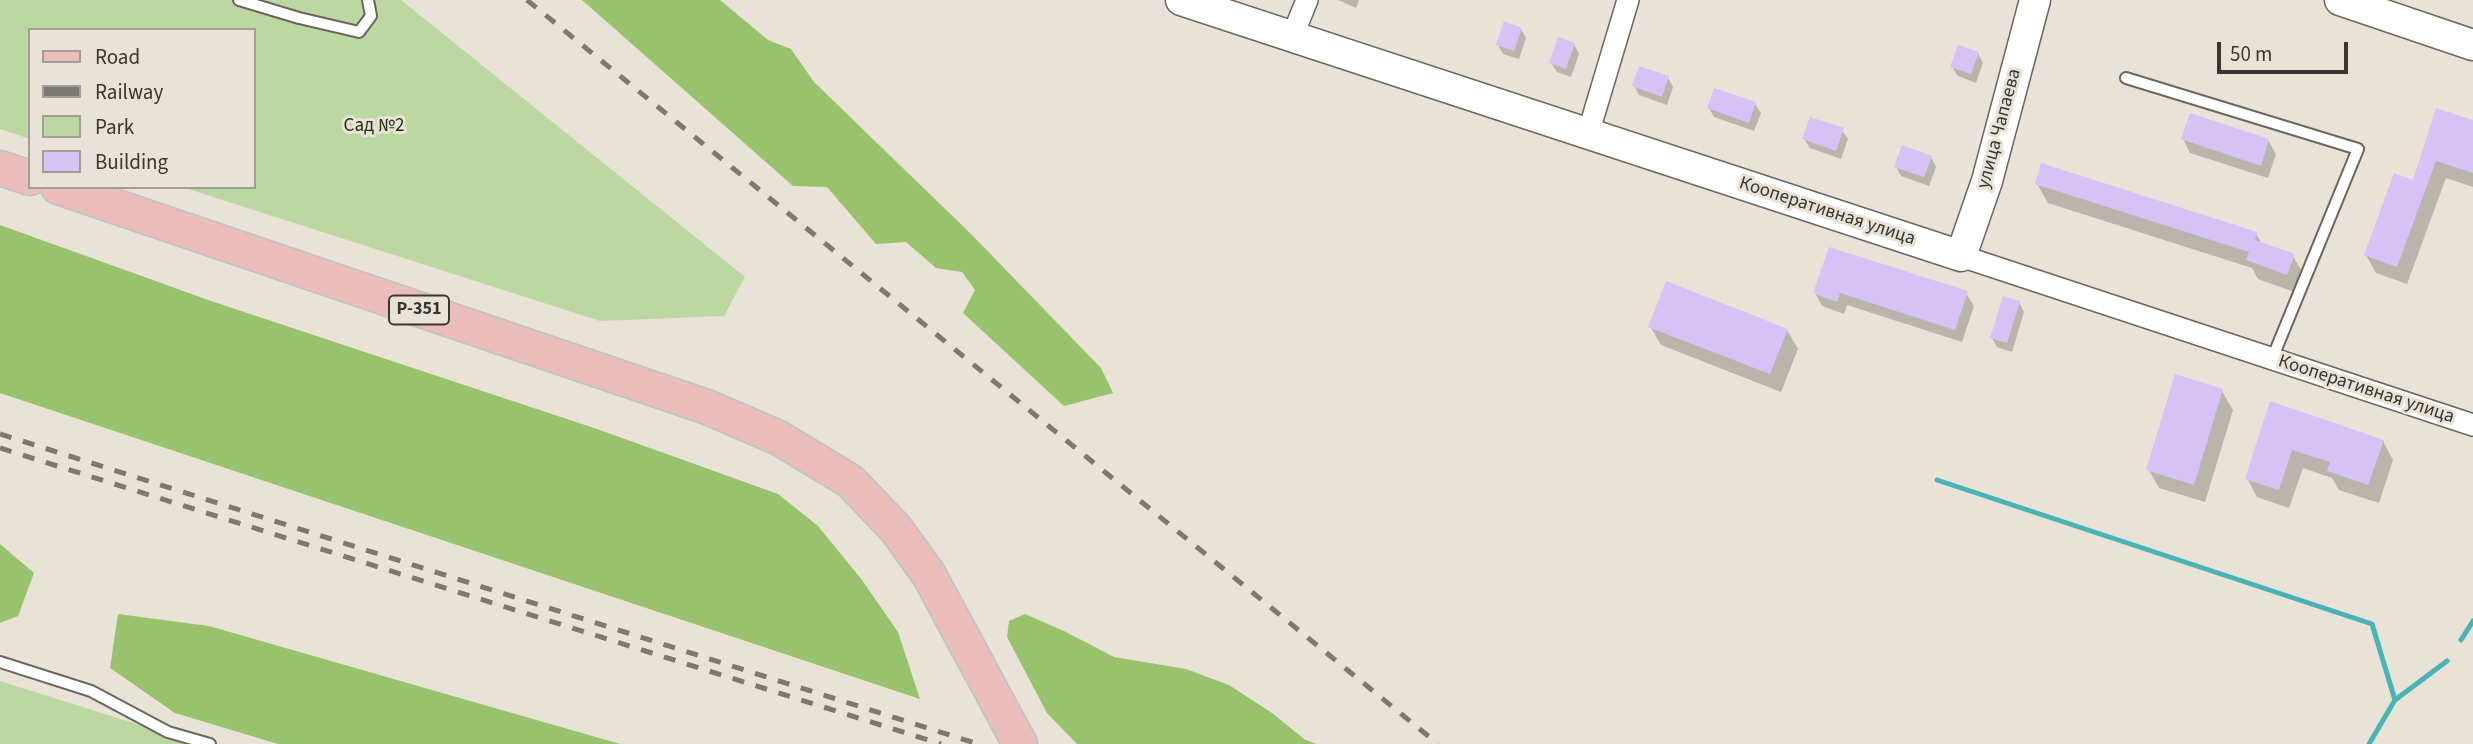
<!DOCTYPE html>
<html>
<head>
<meta charset="utf-8">
<style>
  body { margin:0 }
  #map { position:relative; width:2473px; height:744px; overflow:hidden; background:#e8e2d7; font-family:"Source Sans 3",sans-serif }
  canvas { display:block }
  .legend { position:absolute; left:28px; top:28px; width:228px; height:161px; box-sizing:border-box; background:#e8e2d7; border:2px solid #a29d95; margin:0; padding:9px 12px; list-style:none; font-size:21px; color:#393632 }
  .legend li { display:flex; align-items:center; gap:14px; height:35px }
  .legend b { width:35px; border:2px solid #a29d95 }
  .scale { position:absolute; left:2217px; top:42px; width:131px; height:32px; box-sizing:border-box; border:4px solid #393632; border-top:0; padding-left:9px; font-size:21px; line-height:24px; white-space:nowrap; color:#393632; -webkit-text-stroke:5px #e8e2d7; paint-order:stroke }
</style>
</head>
<body>
<div id="map">
<canvas width="2473" height="744"></canvas>
<ul class="legend">
<li><b style="height:9px;background:#ebbebc"></b>Road</li>
<li><b style="height:9px;background:#7c7872"></b>Railway</li>
<li><b style="height:19px;background:#bcd7a2"></b>Park</li>
<li><b style="height:19px;background:#d7c2f5"></b>Building</li>
</ul>
<div class="scale">50 m</div>
</div>
<script>
const ctx = document.querySelector('canvas').getContext('2d');
ctx.lineJoin = 'round';
function paint(path, color) {
  ctx.fillStyle = color;
  ctx.fill(path, 'evenodd');
}
function poly(rows) {
  const path = new Path2D();
  for (const r of rows) {
    path.moveTo(r[0], r[1]);
    for (let i = 2; i < r.length; i += 2) path.lineTo(r[i], r[i + 1]);
  }
  return path;
}
function trace(path, color, width, dash) {
  ctx.strokeStyle = color;
  ctx.lineWidth = width;
  ctx.lineCap = dash ? 'butt' : 'round';
  ctx.setLineDash(dash || []);
  ctx.stroke(path);
}
function label(font, color, halo, rows, align = 'center') {
  ctx.font = font + ' "Source Sans 3",sans-serif';
  ctx.lineWidth = 6;
  ctx.setLineDash([]);
  ctx.textBaseline = 'middle';
  ctx.strokeStyle = halo;
  ctx.fillStyle = color;
  for (const [text, x, y, turn = 0] of rows) {
    ctx.save();
    ctx.translate(x, y);
    ctx.rotate((+turn || 0) * Math.PI / 180);
    ctx.textAlign = isNaN(turn) ? turn : align;
    if (halo) ctx.strokeText(text, 0, 0);
    ctx.fillText(text, 0, 0);
    ctx.restore();
  }
}
const green = poly([
  [0,0,401,0,745,277,724,316,600,321,182,187,254,187,254,30,30,30,30,139,0,129],
  [0,681,200,744,0,744]
]);
const forest = poly([
  [582,0,720,0,768,40,791,49,814,82,971,234,1101,368,1113,393,1064,406,963,313,975,290,962,272,936,268,906,242,876,244,827,187,793,186],
  [0,225,211,301,597,429,778,494,818,526,862,580,898,632,920,699,0,393],
  [0,544,34,573,18,616,0,623],
  [118,614,209,626,620,744,278,744,175,713,110,668],
  [1025,614,1066,632,1114,657,1186,669,1229,685,1272,713,1304,739,1316,744,1077,744,1047,713,1007,637,1009,621]
]);
const shadow = poly([
  [1338,0,1359,0,1356,8],
  [1521,29,1526,38,1519,59,1503,54,1498,45],
  [1574,44,1579,54,1571,77,1557,72,1551,63],
  [1978,53,1983,63,1976,83,1958,76,1952,67],
  [1668,78,1673,87,1667,105,1639,95,1634,86],
  [1755,104,1761,113,1754,131,1714,117,1709,108],
  [2473,122,2473,187,2446,178,2407,284,2376,273,2366,255,2414,182],
  [1842,130,1848,139,1841,159,1810,148,1804,139],
  [2183,139,2268,140,2276,154,2268,178,2190,153],
  [1931,157,1936,167,1929,186,1901,176,1896,167],
  [2037,184,2256,234,2262,244,2293,256,2304,275,2297,293,2258,279,2252,268,2048,203],
  [1830,249,1966,293,1974,306,1962,342,1847,305,1844,314,1822,306,1815,293],
  [2019,302,2024,312,2012,352,1997,347,1992,338],
  [1650,326,1787,330,1798,349,1781,392,1661,345],
  [2222,391,2233,410,2205,502,2159,488,2148,469],
  [2271,403,2383,441,2393,460,2379,503,2339,490,2332,478,2303,468,2289,508,2257,497,2247,478]
]);
const stream = poly([
  [1937,480,2372,624,2395,700],
  [2461,640,2473,621],
  [2369,744,2395,700,2447,661]
]);
const building = poly([
  [1504,21,1522,28,1514,51,1496,45],
  [1558,37,1575,43,1566,69,1549,63],
  [1958,45,1979,52,1971,74,1950,67],
  [1639,66,1669,76,1662,97,1632,86],
  [1714,88,1756,102,1749,123,1707,108],
  [2436,108,2473,120,2473,173,2436,161,2397,267,2364,255,2394,173,2413,180],
  [2190,113,2269,139,2261,166,2181,139],
  [1810,117,1844,128,1836,151,1802,139],
  [1902,145,1932,156,1924,177,1894,167],
  [2041,163,2257,232,2255,240,2295,254,2287,275,2246,260,2249,252,2035,184],
  [1829,247,1968,291,1955,330,1840,293,1837,302,1813,293],
  [1666,281,1788,329,1770,374,1648,327],
  [2003,296,2020,301,2007,343,1990,338],
  [2175,374,2223,389,2194,485,2146,470],
  [2270,401,2384,440,2368,485,2327,471,2330,462,2292,450,2279,490,2245,479]
]);
const service = poly([
  [239,0,299,18,359,32,371,16,368,0],
  [2126,78,2358,149,2272,359],
  [0,662,91,691,168,732,210,744]
]);
const minor = poly([
  [1292,37,1307,0],
  [1588,134,1628,0],
  [1961,256,2473,425]
]);
const secondary = poly([
  [1181,0,1961,256,1987,181,2035,0],
  [2340,0,2473,45]
]);
const primary = poly([
  [0,168,30,178],
  [58,187,707,407,779,438,850,481,896,529,929,575,1020,744]
]);
const rail = poly([
  [527,0,1438,744],
  [0,434,978,744],
  [0,448,941,744]
]);
const shields = [
  [419,310,60]
];
const shieldNames = [
  ["Р-351",419,310]
];
const parkNames = [
  ["Сад №2",374,127]
];
const streetNames = [
  ["улица Чапаева",2000,129,-75],
  ["Кооперативная улица",1827,212,18],
  ["Кооперативная улица",2366,390,18]
];
paint(green, '#bcd7a2');
paint(forest, '#98c26c');
paint(shadow, '#0003');
trace(stream, '#48b4b7', 5);
paint(building, '#d7c2f5');
trace(service, '#6c665d', 14);
trace(minor, '#6c665d', 24);
trace(secondary, '#6c665d', 33);
trace(primary, '#c4c3c2', 37);
trace(service, '#fff', 10);
trace(minor, '#fff', 21);
trace(secondary, '#fff', 30);
trace(primary, '#ebbebc', 33);
trace(rail, '#7c7872', 5, [12, 12]);
for (const [x, y, w] of shields) {
  const box = new Path2D();
  box.roundRect(x - w / 2, y - 14.5, w, 29, 5);
  ctx.fillStyle = '#e8e2d7';
  ctx.fill(box);
  trace(box, '#393632', 2);
}
label('bold 18px', '#393632', null, shieldNames);
label('19px', '#21310e', '#e8e2d7', parkNames);
label('19px', '#393632', '#e8e2d7', streetNames);
</script>
</body>
</html>
